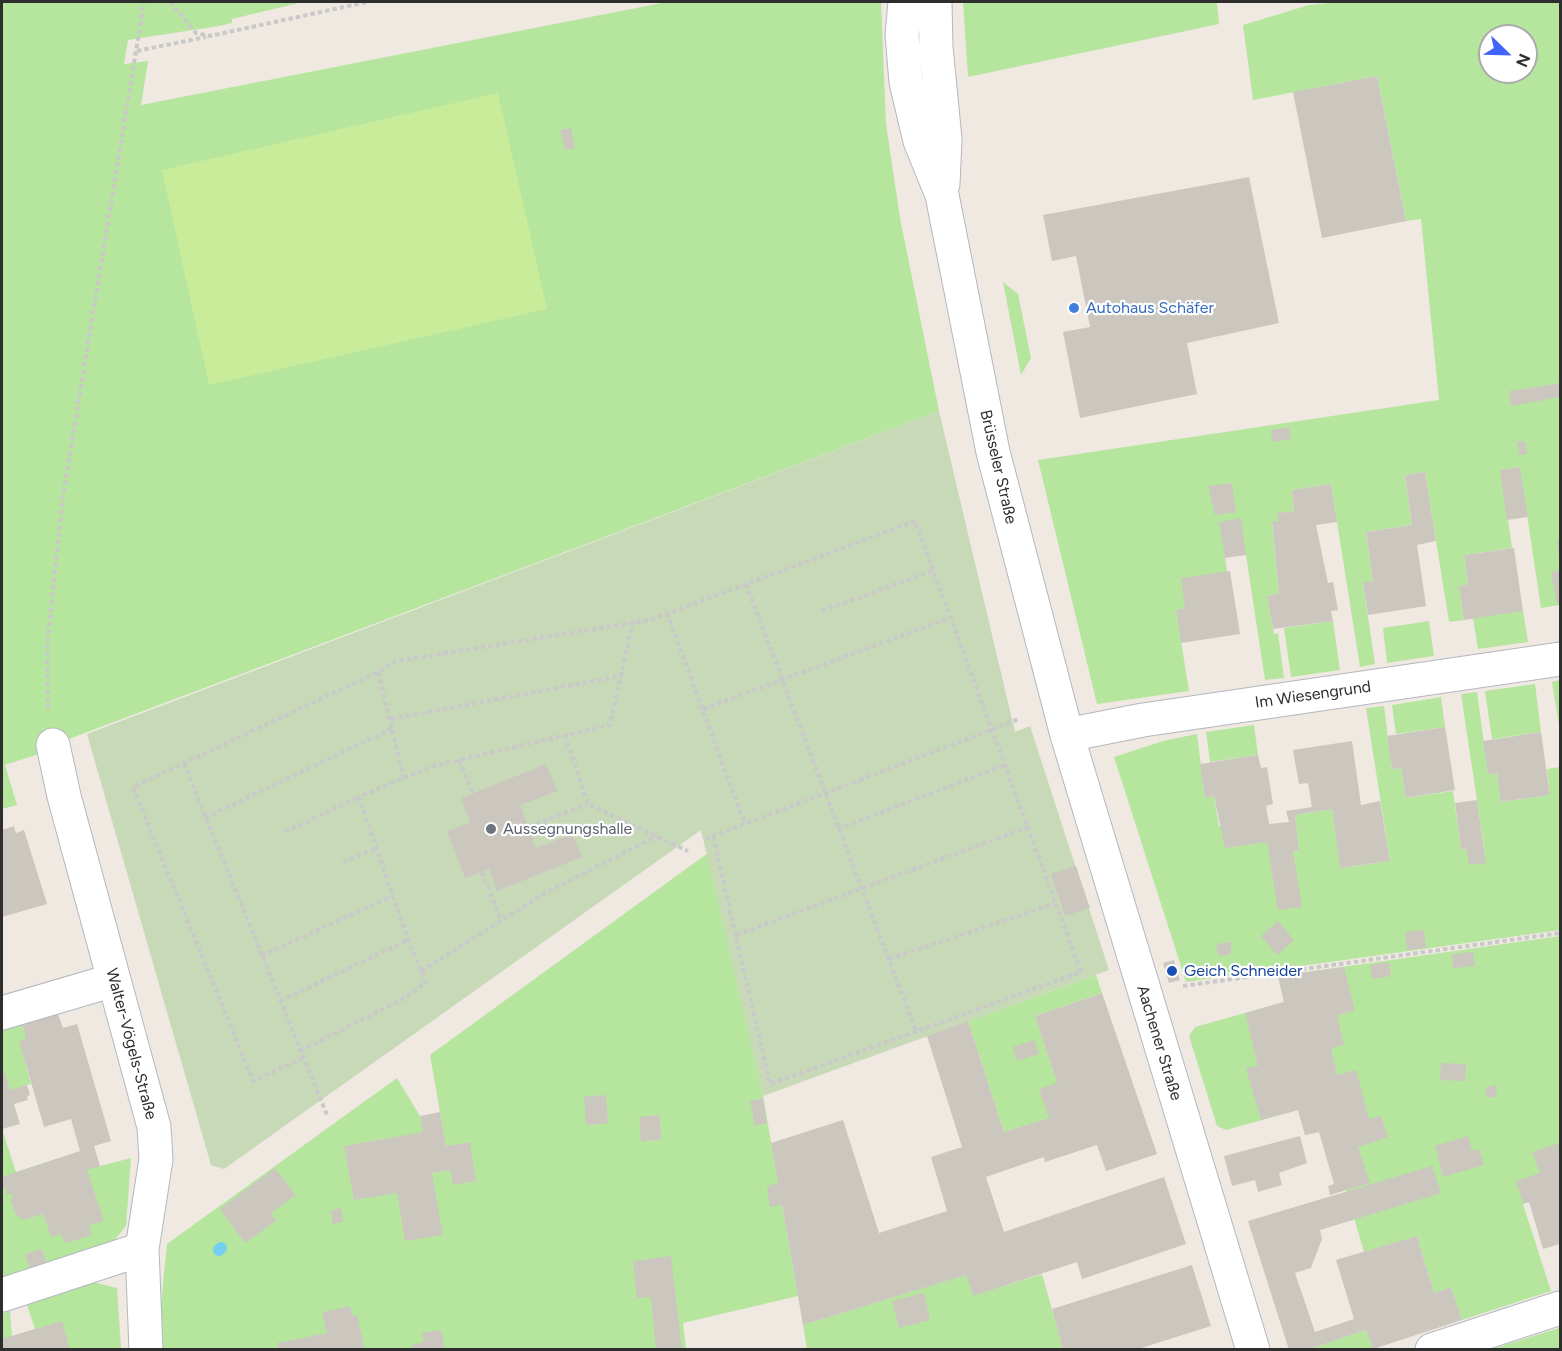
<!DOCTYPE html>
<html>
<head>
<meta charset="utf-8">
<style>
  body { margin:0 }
  #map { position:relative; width:1562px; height:1351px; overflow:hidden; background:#efe9e1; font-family:Figtree,sans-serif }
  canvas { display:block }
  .frame { position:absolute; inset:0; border:3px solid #2e2e2e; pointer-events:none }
  .north { position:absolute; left:1478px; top:24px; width:60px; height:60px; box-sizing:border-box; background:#fff; border:2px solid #ababab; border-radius:50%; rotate:113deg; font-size:16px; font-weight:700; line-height:24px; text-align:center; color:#2e2e2e }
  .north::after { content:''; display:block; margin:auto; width:21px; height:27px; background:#4264fb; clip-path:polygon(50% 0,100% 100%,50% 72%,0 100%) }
</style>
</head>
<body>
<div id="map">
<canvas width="1562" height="1351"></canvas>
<div class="frame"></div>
<div class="north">N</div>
</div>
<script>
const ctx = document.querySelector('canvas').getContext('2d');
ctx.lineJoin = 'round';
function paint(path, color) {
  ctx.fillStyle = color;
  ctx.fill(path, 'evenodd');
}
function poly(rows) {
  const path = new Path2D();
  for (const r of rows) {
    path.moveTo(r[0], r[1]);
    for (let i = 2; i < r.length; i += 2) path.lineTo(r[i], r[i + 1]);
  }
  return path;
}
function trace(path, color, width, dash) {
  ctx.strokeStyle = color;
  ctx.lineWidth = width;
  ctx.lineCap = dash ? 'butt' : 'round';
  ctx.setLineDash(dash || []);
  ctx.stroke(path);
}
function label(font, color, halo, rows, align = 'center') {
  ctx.font = font + ' Figtree,sans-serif';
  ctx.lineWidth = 4.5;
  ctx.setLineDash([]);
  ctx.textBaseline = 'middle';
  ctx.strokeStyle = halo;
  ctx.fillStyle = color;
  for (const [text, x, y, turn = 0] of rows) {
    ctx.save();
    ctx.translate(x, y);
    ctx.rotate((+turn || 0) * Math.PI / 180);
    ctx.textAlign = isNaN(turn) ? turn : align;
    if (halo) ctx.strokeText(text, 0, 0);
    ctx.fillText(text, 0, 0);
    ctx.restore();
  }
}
const green = poly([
  [2,2,303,2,232,19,232,23,219,26,128,40,124,64,148,61,141,105,667,2,881,2,886,124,900,218,939,411,53,745,39,754,5,765,17,805,2,809],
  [963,2,1217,2,1219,24,968,77],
  [1343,2,1560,2,1560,605,1541,608,1520,468,1501,470,1512,548,1464,555,1468,584,1459,586,1464,620,1449,622,1425,472,1405,475,1412,525,1366,532,1373,581,1363,583,1375,664,1360,667,1331,484,1292,490,1294,511,1278,513,1279,521,1272,522,1279,594,1267,596,1274,634,1278,633,1284,678,1265,680,1246,555,1220,522,1227,571,1185,608,1176,610,1189,691,1097,704,1038,460,1439,400,1421,219,1406,221,1377,76,1253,100,1243,25,1309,5],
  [1490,36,1526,36,1526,72,1490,72],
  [1003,282,1018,294,1031,358,1021,375],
  [1523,611,1528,642,1478,649,1473,618],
  [1333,621,1340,670,1291,677,1284,628],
  [1429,621,1434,656,1387,663,1383,628],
  [1560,680,1560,732,1552,682],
  [1535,684,1541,732,1492,739,1485,691],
  [1477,692,1488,773,1497,773,1502,802,1550,795,1547,769,1560,767,1560,930,1186,982,1114,757,1163,741,1197,734,1205,797,1214,796,1219,826,1268,818,1269,824,1293,851,1299,850,1295,815,1332,809,1341,868,1390,861,1366,708,1384,706,1392,769,1401,768,1406,798,1453,791,1461,850,1484,847,1461,694],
  [1441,697,1445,727,1396,734,1392,705],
  [1254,725,1258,755,1210,762,1206,732],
  [708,853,763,1096,798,1296,683,1323,686,1349,161,1350,159,1323,167,1244,397,1078,420,1116,432,1173,450,1170,430,1055],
  [1560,936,1560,1243,1547,1197,1523,1204,1551,1291,1462,1320,1451,1287,1434,1293,1417,1236,1364,1252,1346,1190,1369,1183,1351,1124,1305,1135,1298,1110,1226,1130,1217,1126,1189,1036,1195,1027,1284,1002,1278,976],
  [1096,975,1102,993,1035,1016,1067,1113,1004,1132,968,1021],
  [20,1019,34,1063,26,1066,31,1084,2,1093,2,1024],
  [2,1129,16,1172,59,1158,64,1175,131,1158,126,1226,107,1249,2,1285],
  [994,1266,1001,1287,1042,1274,1063,1349,807,1349,803,1325],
  [93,1282,117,1288,121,1349,2,1349,2,1314,10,1311,12,1336,35,1329,27,1305],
  [1560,1328,1560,1349,1492,1349,1559,1328],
  [1366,1330,1373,1349,1307,1350]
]);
const cemetery = poly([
  [939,411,1015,732,1030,726,1109,970,763,1096,701,830,224,1169,211,1165,87,734]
]);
const pitch = poly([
  [498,93,547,309,209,385,162,170]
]);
const stream = poly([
  [219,1250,221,1248]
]);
const building = poly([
  [1377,76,1406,221,1322,238,1293,92],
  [571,128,575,148,565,150,560,130],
  [1249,177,1279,323,1187,343,1197,394,1080,418,1063,332,1090,327,1076,256,1052,261,1043,215],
  [1560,383,1560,397,1511,406,1509,391],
  [1289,427,1291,439,1272,442,1271,430],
  [1525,441,1527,454,1519,455,1517,442],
  [1520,467,1528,517,1507,520,1500,470],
  [1425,472,1436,541,1417,545,1426,606,1368,615,1363,582,1373,581,1366,532,1412,525,1405,475],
  [1232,483,1236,512,1215,515,1208,486],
  [1331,484,1337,522,1316,525,1328,583,1333,582,1338,610,1331,611,1333,621,1273,629,1267,596,1279,594,1272,521,1279,521,1277,513,1294,511,1292,490],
  [1241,518,1246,555,1225,558,1219,522],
  [1557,541,1560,541,1560,556,1559,556],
  [1514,548,1523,611,1464,620,1459,586,1468,584,1464,555],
  [1230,571,1240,634,1181,643,1176,610,1185,608,1181,578],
  [1560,571,1560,605,1557,605,1551,572],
  [1445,727,1455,790,1406,798,1401,768,1392,769,1387,736],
  [1541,732,1550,795,1501,802,1497,773,1488,774,1483,741],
  [1352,741,1361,805,1380,801,1390,861,1340,868,1332,809,1295,815,1299,850,1293,851,1302,907,1278,910,1267,842,1225,848,1214,796,1205,798,1200,764,1258,755,1261,768,1267,767,1273,804,1266,806,1269,824,1289,822,1286,811,1312,807,1308,783,1299,784,1293,750],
  [546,764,557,791,520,805,536,848,572,834,582,857,497,891,489,869,465,878,447,831,470,823,461,798],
  [1477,800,1486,863,1469,865,1467,849,1461,850,1455,803],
  [14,826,16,833,24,830,47,904,2,917,2,830],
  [1076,866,1090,908,1065,916,1051,874],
  [1278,921,1294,940,1277,955,1261,936],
  [1424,930,1426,948,1407,950,1405,932],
  [1231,942,1231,954,1218,956,1216,944],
  [1473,952,1475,966,1453,968,1452,954],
  [1174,960,1180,980,1169,983,1163,963],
  [1389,962,1391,976,1372,979,1370,965],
  [1344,967,1355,1011,1337,1015,1344,1045,1331,1048,1337,1075,1356,1070,1369,1119,1381,1116,1388,1137,1358,1147,1370,1183,1330,1195,1328,1186,1334,1184,1319,1132,1305,1135,1298,1110,1261,1120,1246,1068,1258,1066,1245,1013,1284,1002,1278,976],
  [1102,993,1157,1154,1106,1171,1097,1145,1045,1162,1044,1157,986,1177,1004,1232,1164,1177,1186,1244,1082,1279,1077,1262,973,1296,966,1275,803,1325,782,1205,770,1207,767,1186,778,1183,771,1143,843,1120,879,1233,947,1211,931,1157,962,1147,927,1036,968,1021,1004,1132,1049,1118,1039,1089,1057,1083,1035,1016],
  [57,1011,63,1028,77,1024,111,1141,94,1146,100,1166,87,1170,104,1221,89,1225,92,1235,65,1243,61,1234,51,1237,43,1214,23,1220,16,1215,11,1200,13,1193,7,1195,6,1188,2,1189,2,1177,80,1151,71,1119,44,1127,19,1041,26,1039,21,1021],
  [1034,1040,1039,1054,1017,1061,1013,1047],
  [1441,1063,1466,1064,1465,1081,1440,1080],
  [2,1066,10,1090,27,1085,30,1095,27,1096,28,1100,14,1104,20,1124,2,1129],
  [1496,1085,1497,1096,1487,1098,1485,1088],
  [606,1095,608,1123,586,1125,584,1097],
  [763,1098,767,1123,755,1126,750,1101],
  [440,1112,446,1146,470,1142,476,1181,453,1185,450,1170,432,1173,443,1235,405,1241,397,1193,354,1200,344,1146,423,1132,420,1116],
  [660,1115,661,1140,641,1141,639,1117],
  [1300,1136,1307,1163,1279,1173,1282,1185,1258,1192,1255,1180,1232,1186,1224,1156],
  [1468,1136,1472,1151,1479,1149,1484,1165,1443,1177,1435,1146],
  [1560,1143,1560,1244,1543,1249,1529,1202,1523,1203,1516,1181,1540,1173,1532,1152],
  [1432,1166,1441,1193,1320,1230,1322,1239,1311,1268,1295,1273,1315,1332,1354,1319,1336,1260,1417,1236,1434,1293,1451,1287,1462,1320,1373,1349,1366,1330,1307,1350,1289,1350,1248,1221],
  [275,1168,296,1195,271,1213,276,1221,245,1243,220,1209],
  [341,1208,343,1222,333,1224,331,1210],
  [42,1249,47,1263,30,1269,25,1254],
  [671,1256,682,1350,656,1350,651,1297,637,1298,633,1261],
  [1192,1265,1211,1326,1135,1350,1063,1350,1052,1309],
  [924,1293,930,1320,899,1328,892,1301],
  [350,1306,353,1316,357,1315,365,1350,279,1350,277,1343,327,1333,322,1312],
  [62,1321,70,1350,2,1350,2,1339],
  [441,1330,445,1350,413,1350,412,1345,424,1342,422,1333]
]);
const path = poly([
  [170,2,196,33,210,36,367,2],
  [137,51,206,37],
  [746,584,916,1031],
  [822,611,932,571],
  [667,613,744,822],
  [378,672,404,778],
  [48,709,47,645,63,496,144,2],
  [703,709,949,618],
  [391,719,621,676],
  [565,735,588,804,688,851],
  [459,760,473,794],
  [184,763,327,1115],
  [205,818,393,728],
  [529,827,588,804],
  [838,829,1005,765],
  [285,832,359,797],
  [705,839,1019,719],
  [343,862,377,848],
  [482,872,501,920],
  [736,935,1028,827],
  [261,956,392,896],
  [889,959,1054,904],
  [421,971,547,892,657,836],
  [1183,986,1560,933],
  [280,1001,408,940],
  [300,1051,401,1000,426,983,408,940,359,797,433,766,610,725,633,622],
  [303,1058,253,1081,133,787,378,672,397,661,650,620,915,521,1081,972,770,1084,713,836]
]);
const minor = poly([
  [905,2,902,35,906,82,920,141,942,195,993,452,1067,735,1253,1350],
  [935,2,936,47,945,139,943,184],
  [1067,735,1143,720,1560,659],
  [53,745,64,796,154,1127,156,1159,142,1249,146,1350],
  [2,1013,114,980],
  [2,1295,142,1249],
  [1432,1350,1560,1308]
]);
const markers = [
  [1074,308,6,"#3f7fe0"],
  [491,829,6,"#6b7280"],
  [1172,971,6,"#1a4fb4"]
];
const shopNames = [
  ["Autohaus Schäfer",1086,308]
];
const streetNames = [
  ["Brüsseler Straße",998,467,77],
  ["Im Wiesengrund",1313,695,-8],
  ["Aachener Straße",1159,1043,73],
  ["Walter-Vögels-Straße",131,1044,75]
];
const worshipNames = [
  ["Aussegnungshalle",503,829]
];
const transitNames = [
  ["Geich Schneider",1184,971]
];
paint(green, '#b6e59e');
paint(cemetery, '#c8d9b8');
paint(pitch, '#c9ec9a');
trace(stream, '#75cff0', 12);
paint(building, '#cbc7bf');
trace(minor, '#b4b7c1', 35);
trace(path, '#c9c9c9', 4, [4.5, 3]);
trace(minor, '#fff', 33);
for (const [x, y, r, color] of markers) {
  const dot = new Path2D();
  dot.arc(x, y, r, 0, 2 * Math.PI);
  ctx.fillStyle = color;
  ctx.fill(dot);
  trace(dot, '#fff', 2);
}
label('16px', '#366cbe', '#fff', shopNames, 'left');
label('16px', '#2e2e2e', '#fff', streetNames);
label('16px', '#5b616d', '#fff', worshipNames, 'left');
label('16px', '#164399', '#fff', transitNames, 'left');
</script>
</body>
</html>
